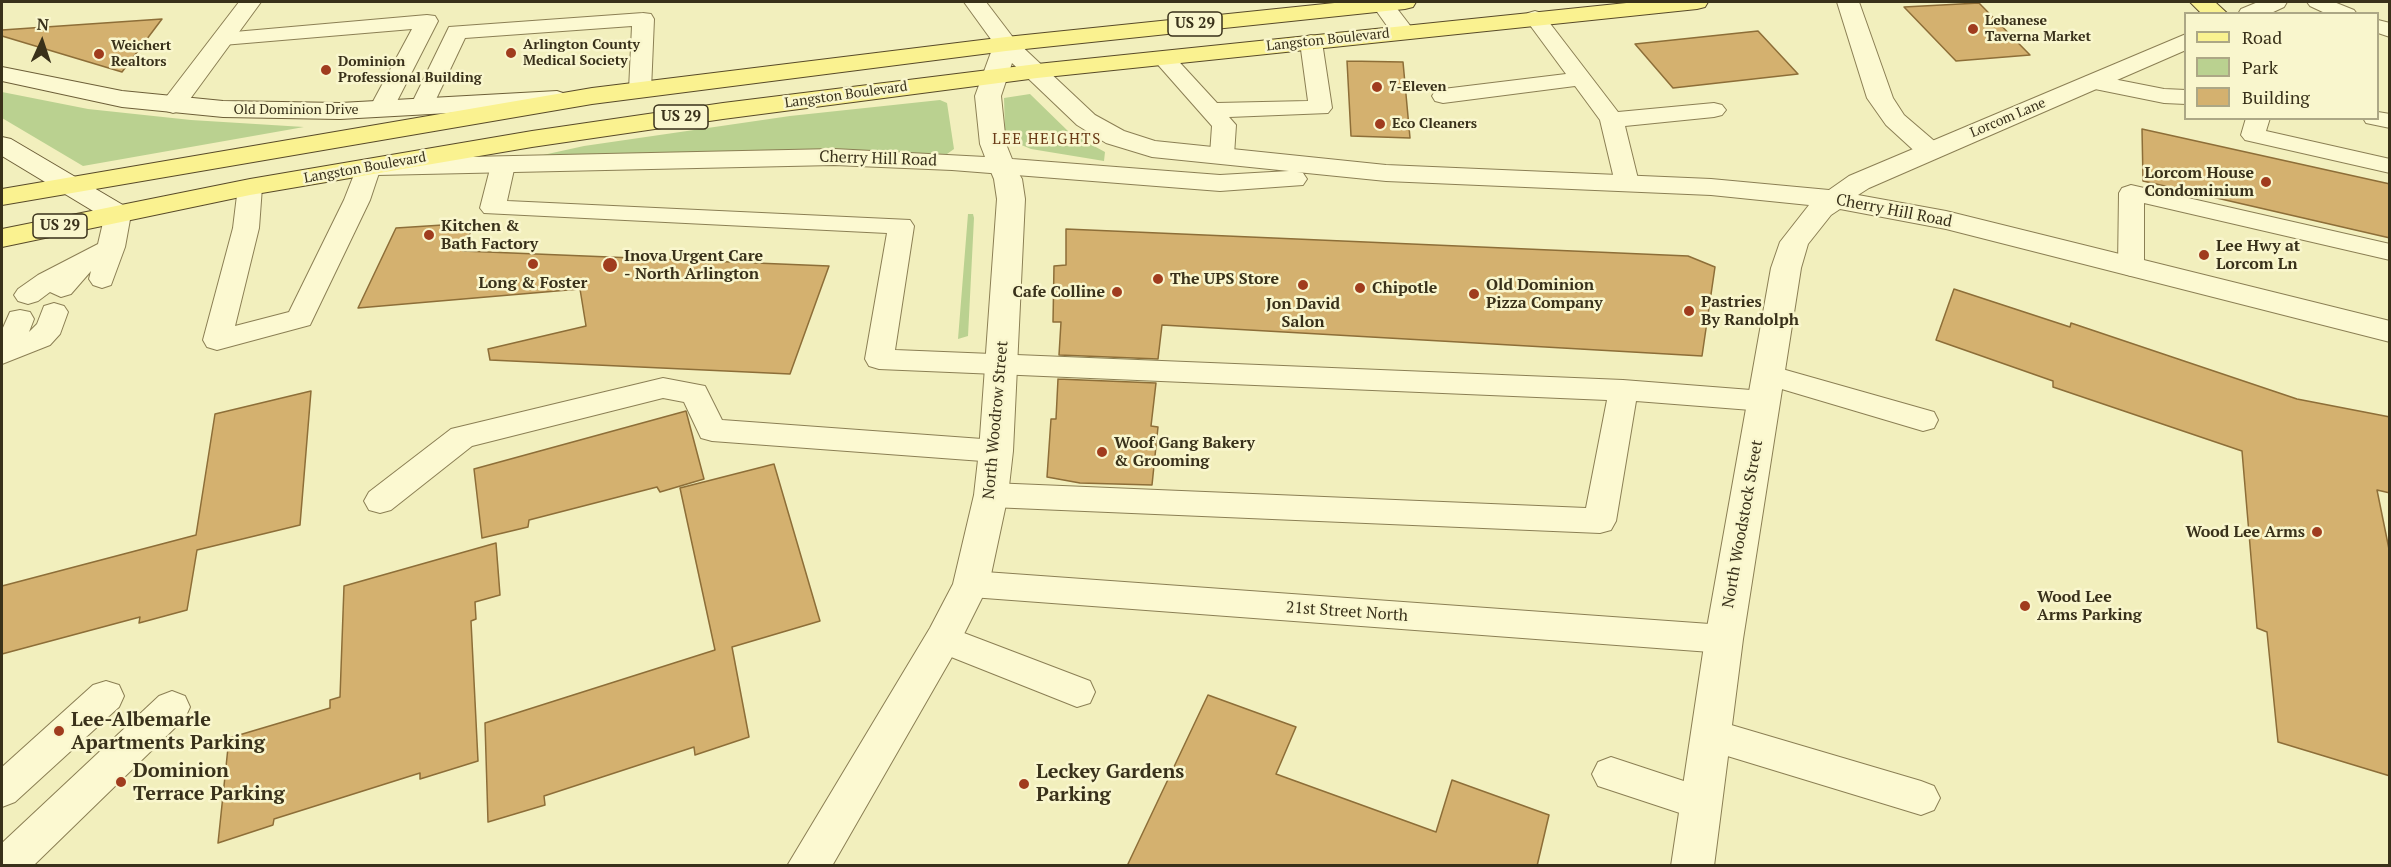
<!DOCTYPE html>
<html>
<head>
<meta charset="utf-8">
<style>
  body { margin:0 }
  #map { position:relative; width:2391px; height:867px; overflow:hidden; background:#f2efbd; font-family:"PT Serif",serif }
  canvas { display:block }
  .frame { position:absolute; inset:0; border:3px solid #39311a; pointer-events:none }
  .legend { position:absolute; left:2184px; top:12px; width:195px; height:108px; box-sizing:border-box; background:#f9f6cd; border:2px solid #aca785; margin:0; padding:8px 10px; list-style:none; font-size:18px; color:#39311a }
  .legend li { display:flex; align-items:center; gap:12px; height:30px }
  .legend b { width:30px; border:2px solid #aca785 }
  .north { position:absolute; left:12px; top:12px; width:60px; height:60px; -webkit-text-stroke:4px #f9f6cd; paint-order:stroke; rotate:3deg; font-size:16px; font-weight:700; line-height:24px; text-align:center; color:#39311a }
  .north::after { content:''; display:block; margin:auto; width:21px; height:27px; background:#39311a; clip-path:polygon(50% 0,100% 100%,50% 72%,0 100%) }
</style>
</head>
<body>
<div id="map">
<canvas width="2391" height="867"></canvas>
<div class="frame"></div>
<ul class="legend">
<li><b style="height:8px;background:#faf290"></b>Road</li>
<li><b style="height:16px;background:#bad190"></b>Park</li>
<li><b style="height:16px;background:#d4b16f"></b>Building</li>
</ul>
<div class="north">N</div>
</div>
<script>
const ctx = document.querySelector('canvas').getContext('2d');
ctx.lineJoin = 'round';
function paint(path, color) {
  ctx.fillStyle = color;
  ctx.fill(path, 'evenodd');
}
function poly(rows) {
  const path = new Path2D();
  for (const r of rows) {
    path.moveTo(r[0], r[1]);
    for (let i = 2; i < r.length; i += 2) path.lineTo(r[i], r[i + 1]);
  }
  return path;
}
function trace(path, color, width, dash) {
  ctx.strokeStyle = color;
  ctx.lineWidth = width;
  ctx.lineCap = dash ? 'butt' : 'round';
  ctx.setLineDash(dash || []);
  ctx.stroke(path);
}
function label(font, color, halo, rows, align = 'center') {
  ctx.font = font + ' "PT Serif",serif';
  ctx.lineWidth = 5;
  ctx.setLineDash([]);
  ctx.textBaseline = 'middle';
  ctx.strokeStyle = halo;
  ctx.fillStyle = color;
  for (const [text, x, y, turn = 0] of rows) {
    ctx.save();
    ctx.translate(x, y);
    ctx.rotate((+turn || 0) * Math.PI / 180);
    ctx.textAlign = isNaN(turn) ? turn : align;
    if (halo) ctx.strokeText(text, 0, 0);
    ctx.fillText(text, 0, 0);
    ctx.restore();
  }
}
const green = poly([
  [2,92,88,109,191,120,304,127,83,166,2,118],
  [1030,94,1070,133,1105,152,1104,161,1031,149,1012,141,1005,131,1004,98],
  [940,100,947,103,954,149,947,154,786,150,543,155,584,146,790,116],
  [968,214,973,214,974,218,968,336,958,339]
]);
const building = poly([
  [1979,3,2030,55,1956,61,1904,7,1979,3],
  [162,19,122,72,2,36,2,30,162,19],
  [1758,31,1798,74,1673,88,1635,44,1758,31],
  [1347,61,1403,62,1410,138,1351,136,1347,61],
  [2142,129,2390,184,2390,238,2143,181,2142,129],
  [474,223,463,251,829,266,790,374,490,360,488,349,586,326,580,289,358,308,396,228,474,223],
  [1066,229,1688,256,1715,267,1702,356,1162,325,1158,359,1059,355,1061,322,1053,322,1054,266,1066,265,1066,229],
  [1954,289,2070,327,2071,323,2297,399,2390,417,2390,493,2377,490,2390,554,2390,776,2278,742,2267,632,2257,628,2242,451,2053,387,2053,381,1936,340,1954,289],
  [1058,379,1156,383,1151,426,1158,427,1152,485,1080,483,1047,477,1051,419,1056,419,1058,379],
  [311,391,300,525,197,550,187,610,139,623,140,617,2,654,2,586,196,535,215,414,311,391],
  [686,411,704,479,660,492,657,487,529,520,528,527,482,538,474,469,686,411],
  [774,464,820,621,732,647,749,737,695,755,694,747,544,796,545,805,488,822,485,723,715,650,680,488,774,464],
  [496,543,500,595,475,602,476,619,471,621,478,761,420,779,420,773,274,819,273,825,218,843,229,738,330,708,330,700,340,697,344,586,496,543],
  [1208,695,1296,727,1276,774,1436,832,1452,780,1549,815,1537,866,1127,866,1208,695]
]);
const service = poly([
  [2307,2,2334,2,2354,10,2357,14,2327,14,2310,6,2307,2],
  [1535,11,1542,13,1618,112,1714,103,1722,105,1726,110,1722,115,1714,117,1625,126,1639,183,1636,188,1627,190,1618,188,1615,183,1600,120,1575,86,1443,103,1435,101,1432,96,1435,91,1443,89,1566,74,1524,17,1528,13,1535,11],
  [643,13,651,14,654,19,651,90,648,95,640,97,632,95,629,90,632,26,465,38,430,112,414,112,410,107,449,27,643,13],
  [427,15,435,16,438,21,393,109,389,114,381,116,373,114,369,109,412,29,223,45,215,44,212,39,215,34,223,33,427,15],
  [2378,20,2390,23,2390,37,2378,33,2378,20],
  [1311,35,1319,37,1322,42,1332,108,1328,113,1229,117,1236,125,1234,155,1231,160,1222,162,1213,160,1210,155,1212,126,1152,58,1155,53,1171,53,1217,103,1308,101,1300,42,1303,37,1311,35],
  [2093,75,2164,89,2186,90,2186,104,2164,103,2085,87,2082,82,2085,77,2093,75],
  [2378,112,2390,114,2390,128,2366,123,2363,118,2378,118,2378,112],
  [2246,118,2270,118,2266,131,2390,159,2390,173,2245,140,2241,135,2246,118],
  [503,158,512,160,515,165,507,201,910,220,914,226,895,350,1623,380,1764,391,1774,394,1779,401,1774,408,1764,411,1636,401,1616,521,1611,530,1600,533,991,507,980,503,975,495,980,487,991,483,1586,508,1607,400,879,369,869,366,865,359,887,233,484,213,480,208,491,165,494,160,503,158],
  [369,160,378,162,381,167,370,200,310,325,217,350,207,347,203,340,233,228,238,187,241,182,250,180,259,182,262,187,259,228,235,326,289,312,344,200,357,167,360,162,369,160],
  [2131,185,2390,244,2390,260,2144,203,2144,267,2140,273,2131,276,2122,273,2118,267,2119,193,2122,188,2131,185],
  [118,206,127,208,131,214,125,247,111,285,102,288,93,285,89,279,91,271,71,294,61,297,50,292,38,301,28,304,18,301,14,295,18,289,38,275,98,244,105,214,109,208,118,206],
  [54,303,64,306,68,312,60,334,50,345,2,364,2,330,10,312,20,310,30,312,34,319,29,332,37,324,44,306,54,303],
  [1768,365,1934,412,1938,420,1934,428,1923,431,1758,382,1754,375,1758,368,1768,365],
  [663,378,705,386,722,420,996,440,1007,443,1011,451,1007,459,996,462,712,441,701,438,684,402,663,398,472,446,391,510,380,513,369,510,364,501,369,492,451,429,663,378],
  [971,571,1724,625,1736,629,1741,639,1736,649,1724,653,971,597,959,593,954,584,959,575,971,571],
  [943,625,1090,681,1095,692,1090,703,1077,707,931,649,926,639,931,629,943,625],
  [106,681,119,685,124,696,119,707,15,802,2,807,2,767,93,685,106,681],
  [172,691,185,696,190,707,185,718,33,866,2,866,2,843,159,696,172,691],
  [1711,719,1921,781,1934,786,1940,798,1934,810,1921,815,1711,751,1698,746,1693,735,1698,724,1711,719],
  [1611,757,1714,791,1720,803,1714,815,1701,820,1598,786,1592,774,1598,762,1611,757]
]);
const minor = poly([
  [239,2,261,2,182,110,173,113,164,110,160,105,239,2],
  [964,2,986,2,1018,44,1014,49,1006,51,998,49,964,2],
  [1370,2,1392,2,1415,32,1411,37,1395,37,1370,2],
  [1837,2,1859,2,1893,98,1904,115,1939,145,1943,151,1939,157,1930,159,1921,157,1886,125,1867,98,1837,2],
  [1002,159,1011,161,1015,167,1022,179,1025,199,1013,451,1008,495,989,584,956,650,832,866,787,866,930,628,953,584,974,495,979,451,997,199,994,179,989,167,993,161,1002,159]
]);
const tertiary = poly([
  [2258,2,2287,2,2284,7,2269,14,2238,14,2241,9,2258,2],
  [2186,34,2186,50,1869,188,1858,195,1946,211,2390,321,2390,342,1946,229,1840,209,1831,215,1808,244,1801,268,1743,639,1714,866,1671,866,1705,639,1771,268,1780,242,1809,205,1711,195,1386,181,1297,172,1303,173,1307,179,1303,185,1220,191,952,170,834,165,377,175,368,173,364,167,368,161,377,159,834,149,985,157,980,144,975,96,994,44,998,39,1006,37,1014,39,1095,115,1124,131,1155,141,1386,165,1711,179,1829,190,1849,176,2186,34],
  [1012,63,1077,125,1106,143,1152,157,1289,171,1220,175,1012,159,1006,144,1001,96,1012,63]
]);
const secondary = poly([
  [2,67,122,91,223,101,340,103,557,91,566,94,570,99,566,104,557,107,340,119,223,117,122,107,2,81,2,67],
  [2,137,11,139,128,208,132,214,128,220,118,223,108,220,2,156,2,137]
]);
const primary = poly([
  [1344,2,1416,2,1413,7,1405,9,1006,51,592,104,2,205,2,189,592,88,1006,37,1344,2],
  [1636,2,1708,2,1705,7,1697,9,1037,78,723,119,532,147,250,195,2,247,2,229,250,179,532,131,723,103,1037,64,1636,2],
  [2190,2,2215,2,2228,14,2202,14,2190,2]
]);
const markers = [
  [1973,29,6,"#a03c1e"],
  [511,53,6,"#a03c1e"],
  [99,54,6,"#a03c1e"],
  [326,70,6,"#a03c1e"],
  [1377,87,6,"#a03c1e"],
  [1380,124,6,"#a03c1e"],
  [2266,182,6,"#a03c1e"],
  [429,235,6,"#a03c1e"],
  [2204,255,6,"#a03c1e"],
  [533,264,6,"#a03c1e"],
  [610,265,8,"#a03c1e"],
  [1158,279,6,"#a03c1e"],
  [1303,285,6,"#a03c1e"],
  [1360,288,6,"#a03c1e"],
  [1117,292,6,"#a03c1e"],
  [1474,294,6,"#a03c1e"],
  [1689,311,6,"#a03c1e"],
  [1102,452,6,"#a03c1e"],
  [2317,532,6,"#a03c1e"],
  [2025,606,6,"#a03c1e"],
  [59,731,6,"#a03c1e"],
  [121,782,6,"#a03c1e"],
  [1024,784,6,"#a03c1e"]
];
const farPoinames = [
  ["Lebanese",1985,21],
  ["Taverna Market",1985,37],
  ["Arlington County",523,45],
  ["Medical Society",523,61],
  ["Weichert",111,46],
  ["Realtors",111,62],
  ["Dominion",338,62],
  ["Professional Building",338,78],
  ["7-Eleven",1389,87],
  ["Eco Cleaners",1392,124]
];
const farStreetnames = [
  ["Langston Boulevard",1328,40,-6],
  ["Langston Boulevard",846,95,-8],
  ["Old Dominion Drive",296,110],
  ["Lorcom Lane",2008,118,-23],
  ["Langston Boulevard",365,168,-10]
];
const shields = [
  [1195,24,54],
  [681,117,54],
  [60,226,54]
];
const shieldNames = [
  ["US 29",1195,24],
  ["US 29",681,117],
  ["US 29",60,226]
];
const farNeighbourhoodnames = [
  ["LEE HEIGHTS",1047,140]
];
const streetNames = [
  ["Cherry Hill Road",878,159,2],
  ["Cherry Hill Road",1894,211,11],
  ["North Woodrow Street",996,420,-85],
  ["North Woodstock Street",1743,524,-80],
  ["21st Street North",1347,612,4]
];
const poiNames = [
  ["Lorcom House",2254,173,"right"],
  ["Condominium",2254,191,"right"],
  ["Kitchen &",441,226],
  ["Bath Factory",441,244],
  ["Lee Hwy at",2216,246],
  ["Lorcom Ln",2216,264],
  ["Inova Urgent Care",624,256],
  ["- North Arlington",624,274],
  ["The UPS Store",1170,279],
  ["Long & Foster",533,283,"center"],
  ["Old Dominion",1486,285],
  ["Pizza Company",1486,303],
  ["Chipotle",1372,288],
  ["Cafe Colline",1105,292,"right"],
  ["Pastries",1701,302],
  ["By Randolph",1701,320],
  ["Jon David",1303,304,"center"],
  ["Salon",1303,322,"center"],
  ["Woof Gang Bakery",1114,443],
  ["& Grooming",1114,461],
  ["Wood Lee Arms",2305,532,"right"],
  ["Wood Lee",2037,597],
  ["Arms Parking",2037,615]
];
const nearPoinames = [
  ["Lee-Albemarle",71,720],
  ["Apartments Parking",71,743],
  ["Dominion",133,771],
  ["Terrace Parking",133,794],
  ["Leckey Gardens",1036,772],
  ["Parking",1036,795]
];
paint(green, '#bad190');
paint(building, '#d4b16f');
trace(building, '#8d6e38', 1.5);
trace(service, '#8b7f54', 2);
trace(minor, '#8b7f54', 2);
trace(tertiary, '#8b7f54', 2);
trace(secondary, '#6d5f38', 2);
trace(primary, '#584a29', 2);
paint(service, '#fcf9d1');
paint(minor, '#fcf9d1');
paint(tertiary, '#fcf9d1');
paint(secondary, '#fcf9d1');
paint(primary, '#faf290');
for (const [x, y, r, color] of markers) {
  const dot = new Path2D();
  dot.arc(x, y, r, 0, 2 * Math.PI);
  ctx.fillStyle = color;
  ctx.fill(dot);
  trace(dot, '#f9f6cd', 2);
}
label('bold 14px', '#39311a', '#f9f6cd', farPoinames, 'left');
label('14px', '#39311a', '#f9f6cd', farStreetnames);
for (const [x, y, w] of shields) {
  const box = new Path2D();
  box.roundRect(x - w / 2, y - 12, w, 24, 4.5);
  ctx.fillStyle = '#f9f6cd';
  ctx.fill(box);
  trace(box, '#39311a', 1.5);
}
label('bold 15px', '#39311a', null, shieldNames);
ctx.letterSpacing = '1.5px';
label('15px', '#6a3b16', '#f9f6cd', farNeighbourhoodnames);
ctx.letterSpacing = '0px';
label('16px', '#39311a', '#f9f6cd', streetNames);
label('bold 16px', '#39311a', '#f9f6cd', poiNames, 'left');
label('bold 20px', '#39311a', '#f9f6cd', nearPoinames, 'left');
</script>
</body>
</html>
